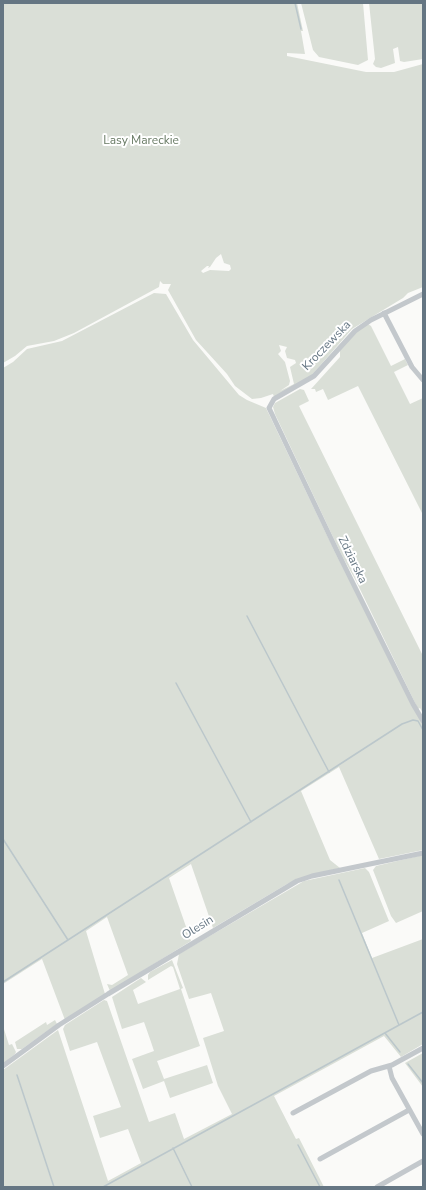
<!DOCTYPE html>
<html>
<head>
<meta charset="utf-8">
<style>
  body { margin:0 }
  #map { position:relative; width:426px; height:1190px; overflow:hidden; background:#fafaf8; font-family:"Nunito Sans",sans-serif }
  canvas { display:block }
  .frame { position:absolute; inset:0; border:4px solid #657683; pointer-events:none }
</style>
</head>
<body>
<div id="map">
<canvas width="426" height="1190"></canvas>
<div class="frame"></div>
</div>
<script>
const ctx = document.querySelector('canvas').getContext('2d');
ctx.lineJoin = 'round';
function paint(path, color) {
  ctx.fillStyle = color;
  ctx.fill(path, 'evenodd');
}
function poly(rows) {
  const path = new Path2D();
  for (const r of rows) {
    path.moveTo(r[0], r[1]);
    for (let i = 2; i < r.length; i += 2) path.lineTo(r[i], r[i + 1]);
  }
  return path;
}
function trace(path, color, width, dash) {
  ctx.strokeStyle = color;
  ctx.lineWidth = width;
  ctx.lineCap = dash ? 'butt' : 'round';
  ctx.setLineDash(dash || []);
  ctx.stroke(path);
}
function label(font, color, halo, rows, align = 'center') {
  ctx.font = font + ' "Nunito Sans",sans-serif';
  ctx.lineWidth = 4;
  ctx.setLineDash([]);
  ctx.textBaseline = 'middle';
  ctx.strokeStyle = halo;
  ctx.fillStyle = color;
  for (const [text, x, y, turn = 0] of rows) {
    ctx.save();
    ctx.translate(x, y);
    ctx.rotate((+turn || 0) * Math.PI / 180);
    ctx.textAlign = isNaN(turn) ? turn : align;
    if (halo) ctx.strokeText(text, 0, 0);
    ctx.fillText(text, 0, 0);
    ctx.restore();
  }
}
const green = poly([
  [3,3,297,3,303,31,301,31,305,54,287,53,287,56,366,72,394,72,423,64,423,287,408,293,403,298,352,329,311,376,274,397,273,394,261,398,252,399,235,386,227,374,196,340,168,290,171,284,163,284,160,281,159,287,74,333,54,341,27,346,15,356,3,363],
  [221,254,224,263,230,265,231,269,229,271,210,270,203,273,201,271,207,266,209,266,208,268,210,267,216,258],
  [279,345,287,347,285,351,287,358,295,360,296,363,290,367,294,384,280,391,289,385,290,381,285,362,278,354,281,351],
  [301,3,363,3,368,60,358,65,319,57,313,50],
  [369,3,423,3,423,59,404,62,400,61,398,47,393,49,395,63,381,68,376,67,373,64,375,59],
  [154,293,166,294,193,340,239,395,247,400,266,408,334,550,422,723,423,850,379,859,339,767,301,791,330,860,340,868,306,876,287,884,213,928,191,864,169,878,191,941,110,991,107,984,112,985,128,975,107,917,86,931,105,994,65,1020,42,959,3,984,3,368,13,362,27,349,62,341],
  [368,324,371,326,391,366,405,359,408,365,394,372,410,404,423,398,423,515,358,386,328,400,323,389,316,392,315,389,311,389,340,357,340,349,354,333],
  [300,389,304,390,309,401,299,406,423,656,423,713,420,708,418,709,356,581,342,556,275,414,273,407,275,403],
  [423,855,423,911,396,923,391,916,373,870,376,866],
  [365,868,369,872,389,921,362,933,372,958,423,939,423,1044,401,1057,384,1036,274,1096,296,1139,299,1138,324,1187,3,1187,3,1070,58,1030,108,1181,141,1163,128,1129,100,1138,93,1116,121,1107,97,1042,70,1051,63,1029,65,1025,104,1000,107,1001,149,1122,175,1113,184,1139,232,1114,218,1086,203,1038,224,1031,211,993,189,999,177,964,179,954,304,881],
  [172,960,183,988,181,989,200,1046,157,1061,164,1079,207,1065,213,1083,170,1098,164,1081,143,1089,132,1059,154,1051,151,1042,144,1022,122,1029,112,997,141,978,146,982,133,990,138,1004,180,989,173,967,171,966,148,980,148,975,150,972],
  [55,1020,57,1024,22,1049,17,1049,15,1042,46,1022,47,1025],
  [3,1026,9,1045,12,1044,16,1052,15,1054,3,1064],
  [423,1053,423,1087,405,1063]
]);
const stream = poly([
  [295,3,301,29],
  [247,616,329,772],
  [176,683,251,822],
  [3,839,68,940],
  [339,880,399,1025],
  [3,982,402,724,413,720,418,721,423,730],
  [385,1033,400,1052],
  [408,1064,423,1083],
  [17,1075,54,1187],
  [298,1145,320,1187],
  [173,1148,192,1187],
  [103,1187,423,1012]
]);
const street = poly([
  [423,294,371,320,355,331,314,376,274,399,269,408,336,549,413,704,423,721],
  [384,313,412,367,423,380],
  [3,1066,59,1025,108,994,297,881,312,876,423,853],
  [389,1066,392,1078,423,1134],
  [293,1113,371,1071,392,1065,423,1048],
  [320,1159,409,1110],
  [377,1187,423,1161]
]);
const parkNames = [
  ["Lasy Mareckie",141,141]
];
const streetNames = [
  ["Kroczewska",327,346,-46],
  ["Zdziarska",352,560,64],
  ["Olesin",198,928,-32]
];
paint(green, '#dadfd7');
trace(stream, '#bbc7cb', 1.5);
trace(street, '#c3c8cc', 5);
label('12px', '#687a64', '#fff', parkNames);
label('12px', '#657683', '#fff', streetNames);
</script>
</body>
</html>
